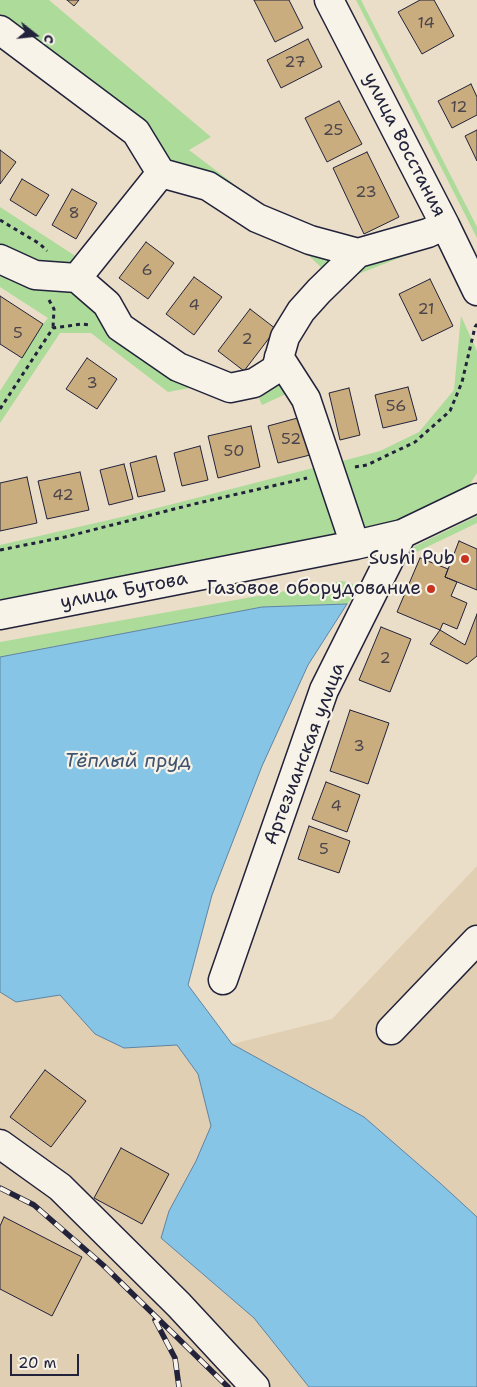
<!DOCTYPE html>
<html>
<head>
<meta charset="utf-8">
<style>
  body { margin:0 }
  #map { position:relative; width:477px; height:1387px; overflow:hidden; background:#eadec8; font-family:"Shantell Sans",sans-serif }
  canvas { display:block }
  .north { position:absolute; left:10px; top:10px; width:50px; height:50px; -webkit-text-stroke:4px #f7f3e8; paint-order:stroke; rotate:106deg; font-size:14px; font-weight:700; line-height:20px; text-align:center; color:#22223b }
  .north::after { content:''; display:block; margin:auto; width:18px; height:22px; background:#22223b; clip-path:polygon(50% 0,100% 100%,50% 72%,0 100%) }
  .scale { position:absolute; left:10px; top:1354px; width:69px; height:22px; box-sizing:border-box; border:2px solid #22223b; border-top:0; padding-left:6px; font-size:15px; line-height:18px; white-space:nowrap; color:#22223b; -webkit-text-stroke:4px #f7f3e8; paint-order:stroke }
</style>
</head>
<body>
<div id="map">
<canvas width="477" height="1387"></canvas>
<div class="north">С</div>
<div class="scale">20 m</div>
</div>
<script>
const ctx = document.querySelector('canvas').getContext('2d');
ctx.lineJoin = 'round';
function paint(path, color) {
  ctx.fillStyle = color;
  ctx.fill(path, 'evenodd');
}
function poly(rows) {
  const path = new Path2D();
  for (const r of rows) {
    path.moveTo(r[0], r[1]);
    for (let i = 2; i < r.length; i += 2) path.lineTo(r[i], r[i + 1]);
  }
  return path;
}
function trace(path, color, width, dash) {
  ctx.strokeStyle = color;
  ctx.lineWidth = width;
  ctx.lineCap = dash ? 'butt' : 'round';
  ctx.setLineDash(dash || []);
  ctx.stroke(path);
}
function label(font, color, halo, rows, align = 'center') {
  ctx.font = font + ' "Shantell Sans",sans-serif';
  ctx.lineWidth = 4.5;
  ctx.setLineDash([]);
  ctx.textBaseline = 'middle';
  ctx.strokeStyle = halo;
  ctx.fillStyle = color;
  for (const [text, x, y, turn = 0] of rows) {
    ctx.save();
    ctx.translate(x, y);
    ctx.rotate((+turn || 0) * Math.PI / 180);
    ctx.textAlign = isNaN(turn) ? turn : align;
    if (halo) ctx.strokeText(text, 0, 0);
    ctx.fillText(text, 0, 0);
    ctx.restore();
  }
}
const built = poly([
  [477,866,477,1387,0,1387,0,941,232,1044,332,1019]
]);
const green = poly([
  [0,0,49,0,211,137,189,150,280,219,163,164,0,21],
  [356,0,361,0,477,227,477,238],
  [0,207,80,259,72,264,52,268,0,253],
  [288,236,346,256,326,272],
  [427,247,348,278,364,261],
  [0,271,72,289,200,386,168,392,91,333,60,333,0,423,0,391,43,324,48,318,0,287],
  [461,316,477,351,477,473,467,489,400,521,352,534,0,604,0,545,126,516,317,467,301,400,286,394,262,405,255,389,276,380,309,381,335,463,380,451,419,432,454,390],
  [477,516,477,523,406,557,403,552],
  [342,581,353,584,356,593,347,604,262,607,0,657,0,642]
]);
const water = poly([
  [347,604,308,665,262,766,212,895,188,985,232,1044,364,1117,440,1183,477,1217,477,1387,309,1387,254,1318,161,1238,169,1211,196,1161,211,1126,198,1074,177,1045,124,1048,95,1034,60,995,16,1002,0,992,0,657,262,607,347,604]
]);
const building = poly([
  [67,0,79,0,74,6,67,0],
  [254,0,289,0,303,28,275,42,254,0],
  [420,0,434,0,454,36,422,54,398,12,420,0],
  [308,39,322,67,281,88,267,60,308,39],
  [471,84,477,97,477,115,452,128,438,101,471,84],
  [339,101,362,144,327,162,305,118,339,101],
  [477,130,477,161,465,136,477,130],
  [0,150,16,162,0,184,0,150],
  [367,152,399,217,364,234,333,168,367,152],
  [22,179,49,195,36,216,10,200,22,179],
  [72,189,97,203,76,239,52,225,72,189],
  [146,242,174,263,148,299,119,278,146,242],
  [194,277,222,297,194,335,166,314,194,277],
  [430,279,453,326,422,341,399,294,430,279],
  [0,296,43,324,22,358,0,344,0,296],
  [250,309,276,329,244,371,218,351,250,309],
  [87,358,117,379,97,409,66,389,87,358],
  [408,387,417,420,383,428,375,395,408,387],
  [349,388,360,435,340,440,329,393,349,388],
  [305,416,314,454,278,463,268,426,305,416],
  [251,426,260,467,218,478,208,436,251,426],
  [200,446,208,480,182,486,174,453,200,446],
  [156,456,165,491,138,497,130,463,156,456],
  [124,464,133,499,109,505,100,470,124,464],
  [80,472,89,510,47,519,38,481,80,472],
  [27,477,37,523,0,531,0,483,27,477],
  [459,541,477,549,477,590,445,577,459,541],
  [420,558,448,569,445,577,457,582,451,596,467,603,457,629,443,623,440,630,397,612,420,558],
  [477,614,477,656,467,664,430,644,440,630,465,645,477,614],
  [381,627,411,639,390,692,359,680,381,627],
  [350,710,389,723,368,784,330,771,350,710],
  [326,782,360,795,347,832,312,819,326,782],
  [309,826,350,841,339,873,298,859,309,826],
  [45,1070,86,1101,51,1147,10,1117,45,1070],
  [121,1148,169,1174,142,1224,94,1198,121,1148],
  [4,1217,82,1257,52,1316,0,1289,0,1226,4,1217]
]);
const path = poly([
  [0,220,40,244,47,251],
  [49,300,54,309,53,328],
  [0,409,53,328,82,324,91,325],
  [355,467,367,465,415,442,450,411,462,382,475,327,477,324],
  [0,550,65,537,194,504,307,478]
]);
const minor = poly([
  [329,0,445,225,477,291],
  [0,30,136,132,161,173,208,186,257,218,310,240,358,253,428,233,445,225],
  [0,259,35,275,77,278,107,304,120,327,178,367,230,388,254,383,276,369,285,337,301,311,319,291,358,253],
  [77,278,161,173],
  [279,357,306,399,355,545],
  [0,615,355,545,402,534,477,498],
  [223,980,324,690,402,534],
  [391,1030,477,940],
  [0,1144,60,1187,179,1305,255,1387]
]);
const rail = poly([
  [0,1188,34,1205,103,1265,228,1387],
  [155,1320,175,1358,179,1387]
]);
const markers = [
  [465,559,5,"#c8321e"],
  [431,589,5,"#c8321e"]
];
const numberNames = [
  ["14",426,24],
  ["27",295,63],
  ["12",459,108],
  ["25",333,131],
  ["23",366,193],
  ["8",74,214],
  ["6",147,271],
  ["4",194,306],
  ["21",426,310],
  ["5",18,334],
  ["2",247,340],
  ["3",92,384],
  ["56",396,407],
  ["52",291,440],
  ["50",234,452],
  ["42",63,496],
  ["2",385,659],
  ["3",359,747],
  ["4",336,807],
  ["5",324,850]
];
const streetNames = [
  ["улица Восстания",404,145,63],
  ["улица Бутова",124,591,-11],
  ["Артезианская улица",305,754,-69]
];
const poiNames = [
  ["Sushi Pub",455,559],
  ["Газовое оборудование",421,589]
];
const waterNames = [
  ["Тёплый пруд",128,762]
];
paint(built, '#e0cfb2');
paint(green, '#acdb9a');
paint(water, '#87c5e7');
trace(water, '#5f84a2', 1);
paint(building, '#caad7f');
trace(building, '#22223b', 1);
trace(minor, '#22223b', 31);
trace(path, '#22223b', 3, [4, 4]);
trace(minor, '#f7f3e8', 28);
trace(rail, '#22223b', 5.5);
trace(rail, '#f7f3e8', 4, [11]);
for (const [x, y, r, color] of markers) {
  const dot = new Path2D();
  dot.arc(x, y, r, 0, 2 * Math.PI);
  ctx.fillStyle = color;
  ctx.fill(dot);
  trace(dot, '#f7f3e8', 2);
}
label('16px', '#4c454c', null, numberNames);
label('19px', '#22223b', '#f7f3e8', streetNames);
label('19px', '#22223b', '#f7f3e8', poiNames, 'right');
label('italic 20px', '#40536f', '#f7f3e8', waterNames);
</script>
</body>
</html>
